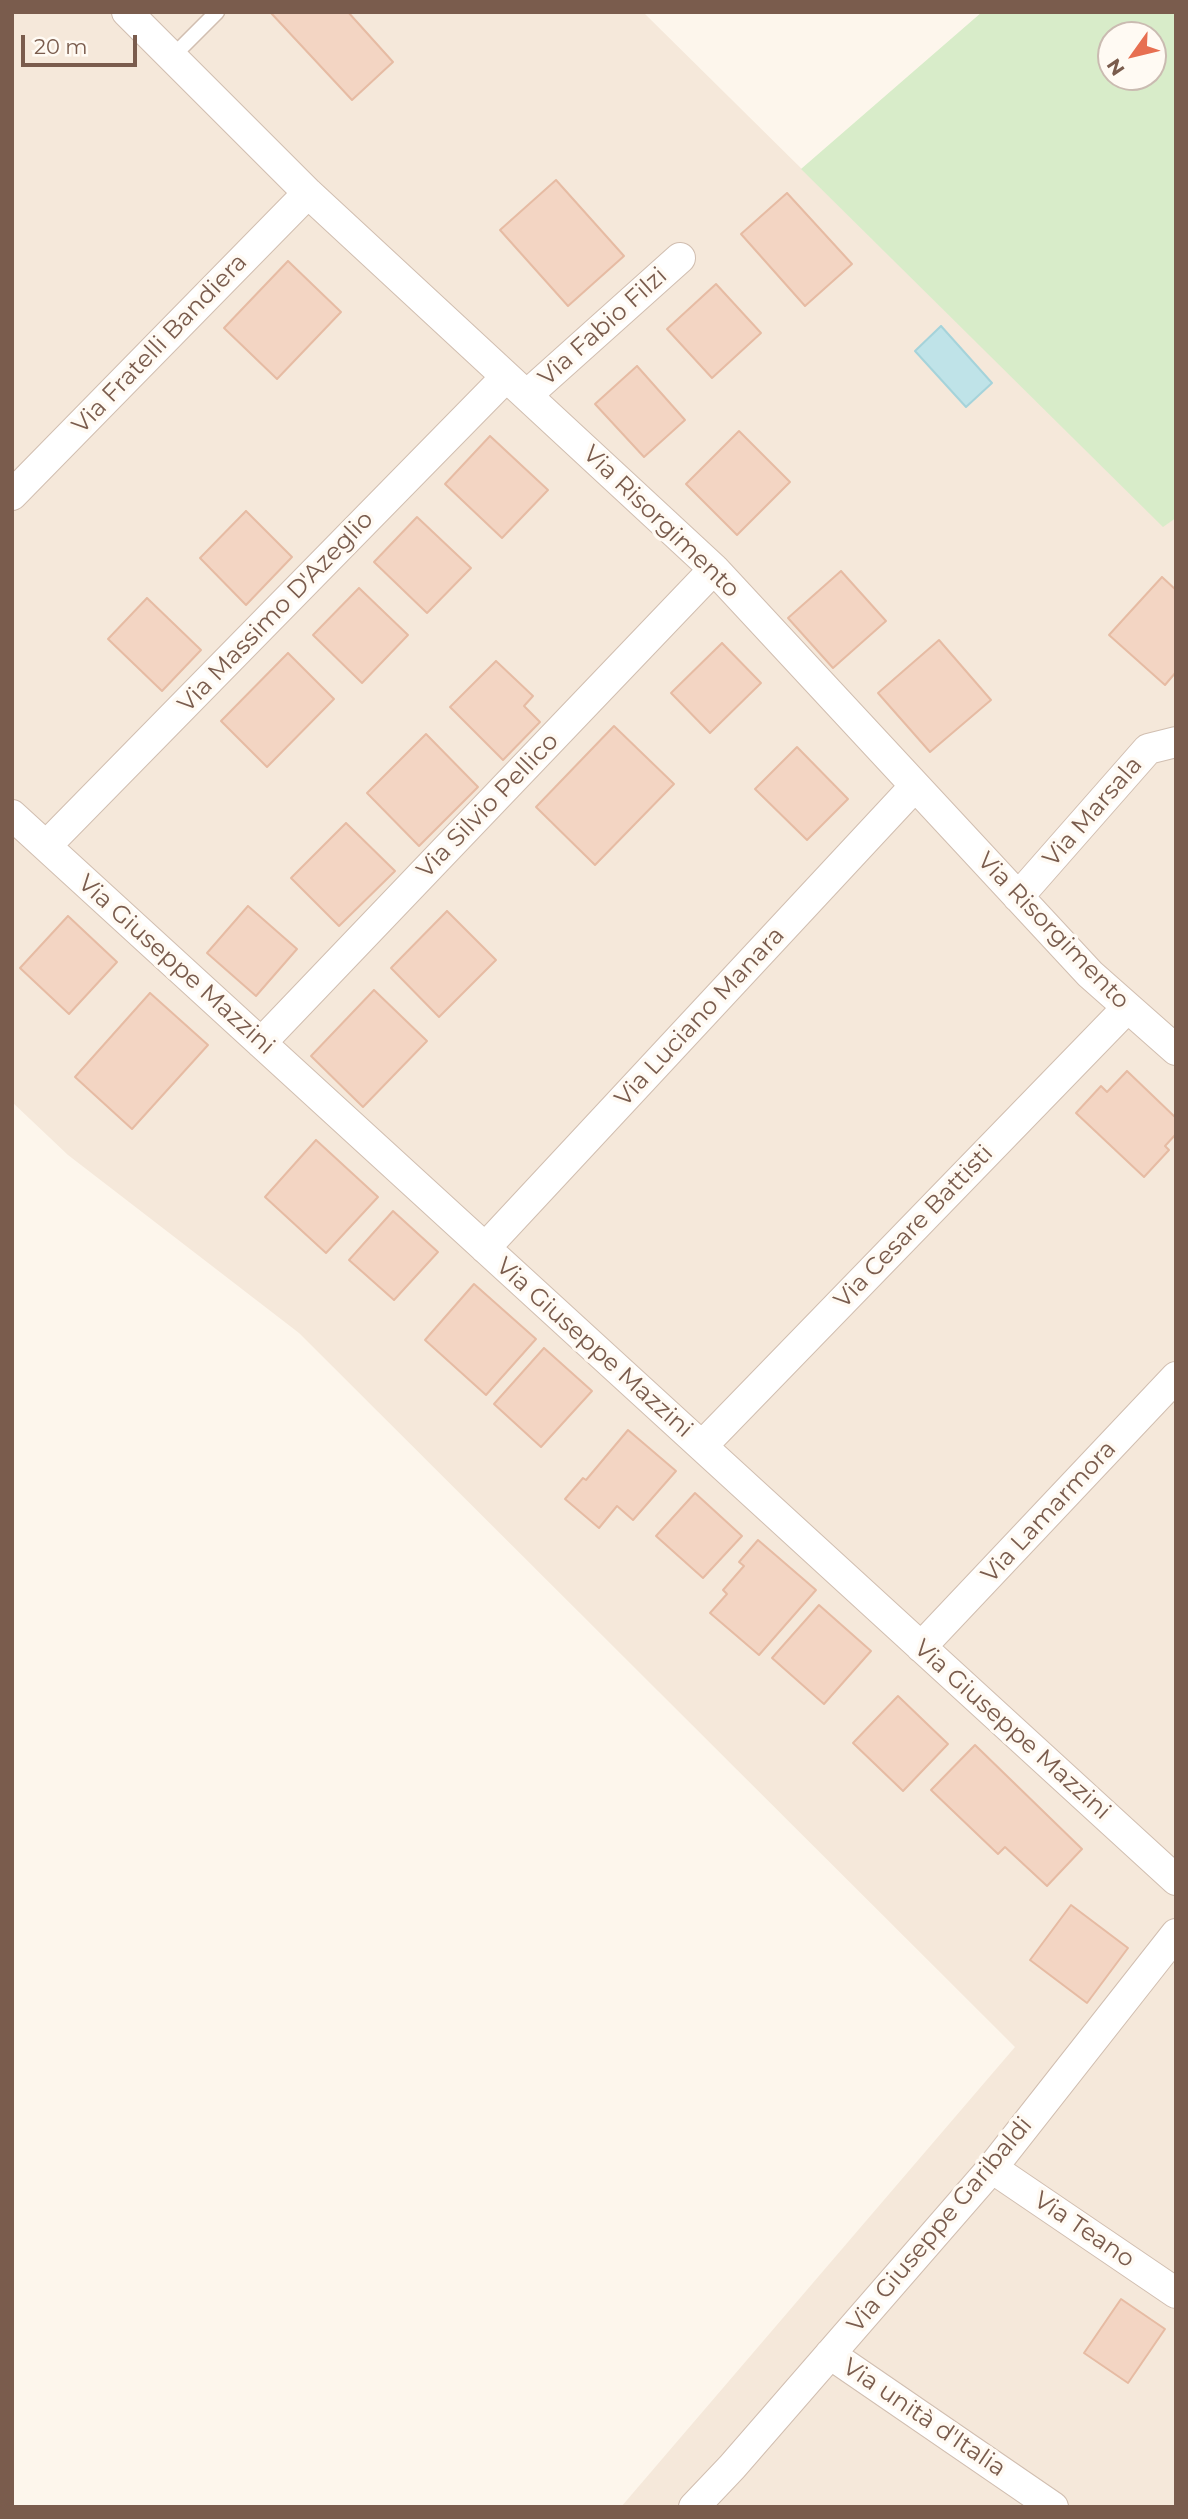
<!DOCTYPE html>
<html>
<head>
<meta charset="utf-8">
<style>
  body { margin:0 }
  #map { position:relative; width:1188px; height:2519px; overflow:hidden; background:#fdf6ec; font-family:Montserrat,sans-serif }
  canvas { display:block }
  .frame { position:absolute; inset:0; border:14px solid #7a5c4d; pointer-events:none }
  .north { position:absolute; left:1097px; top:21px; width:70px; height:70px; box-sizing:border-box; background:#fffaf3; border:2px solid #cabbb1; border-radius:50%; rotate:236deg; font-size:19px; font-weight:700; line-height:28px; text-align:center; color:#7a5c4d }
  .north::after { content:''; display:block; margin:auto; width:24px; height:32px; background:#e76f51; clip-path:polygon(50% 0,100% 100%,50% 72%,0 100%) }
  .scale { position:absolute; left:21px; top:35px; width:116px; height:32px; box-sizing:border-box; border:4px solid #7a5c4d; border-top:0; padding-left:9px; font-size:21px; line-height:24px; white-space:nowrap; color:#7a5c4d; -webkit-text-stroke:5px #fffaf3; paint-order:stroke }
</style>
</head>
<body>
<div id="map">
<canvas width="1188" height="2519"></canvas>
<div class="frame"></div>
<div class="north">N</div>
<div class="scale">20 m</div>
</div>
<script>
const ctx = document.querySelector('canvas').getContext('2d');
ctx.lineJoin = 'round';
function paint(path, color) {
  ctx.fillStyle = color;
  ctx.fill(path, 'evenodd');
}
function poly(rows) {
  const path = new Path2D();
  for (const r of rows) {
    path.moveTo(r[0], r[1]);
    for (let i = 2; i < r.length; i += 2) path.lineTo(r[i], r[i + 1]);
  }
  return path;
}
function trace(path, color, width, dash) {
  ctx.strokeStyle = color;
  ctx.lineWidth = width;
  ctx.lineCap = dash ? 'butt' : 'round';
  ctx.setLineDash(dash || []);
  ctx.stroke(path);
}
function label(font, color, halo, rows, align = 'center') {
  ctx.font = font + ' Montserrat,sans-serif';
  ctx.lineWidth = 7;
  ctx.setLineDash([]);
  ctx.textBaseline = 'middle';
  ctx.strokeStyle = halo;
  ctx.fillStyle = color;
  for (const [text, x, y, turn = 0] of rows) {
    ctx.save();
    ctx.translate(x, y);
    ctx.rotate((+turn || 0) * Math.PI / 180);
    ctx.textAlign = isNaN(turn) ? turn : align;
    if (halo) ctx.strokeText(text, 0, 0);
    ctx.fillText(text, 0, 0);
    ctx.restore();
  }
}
const residential = poly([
  [12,12,643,12,1163,526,1176,518,1176,2507,621,2507,1015,2047,299,1333,68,1155,12,1102]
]);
const green = poly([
  [982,12,1176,12,1176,518,1163,527,801,169],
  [1111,35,1153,35,1153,77,1111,77]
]);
const water = poly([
  [941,326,992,383,966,407,915,351,941,326]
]);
const building = poly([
  [348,12,393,62,352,100,271,13,348,12],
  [556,180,624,256,568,306,500,230,556,180],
  [787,193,852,264,805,306,741,234,787,193],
  [288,261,341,312,277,379,224,328,288,261],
  [716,284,761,333,712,378,667,329,716,284],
  [637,366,685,420,644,457,595,404,637,366],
  [739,431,790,482,737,535,686,484,739,431],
  [490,436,548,490,502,538,445,484,490,436],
  [246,511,292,557,246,605,200,558,246,511],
  [417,517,471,568,427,613,374,562,417,517],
  [841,571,886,621,833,668,788,618,841,571],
  [1162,577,1176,590,1176,672,1165,685,1109,635,1162,577],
  [359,588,408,635,362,683,313,635,359,588],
  [147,598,201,650,162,691,108,639,147,598],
  [939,640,991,700,930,752,878,693,939,640],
  [722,643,761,683,710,733,671,693,722,643],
  [288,653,334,699,267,767,221,721,288,653],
  [496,661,533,696,524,706,540,722,503,760,450,707,496,661],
  [614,726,674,784,595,865,536,807,614,726],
  [426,734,478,787,419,846,367,793,426,734],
  [797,747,848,799,807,840,755,789,797,747],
  [346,823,395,871,339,926,291,878,346,823],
  [248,906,297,949,256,996,207,953,248,906],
  [447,911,496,960,439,1017,391,968,447,911],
  [68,916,117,962,69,1014,20,968,68,916],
  [374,990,427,1041,363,1107,311,1056,374,990],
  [150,993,208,1045,132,1129,75,1077,150,993],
  [1127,1071,1176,1118,1176,1134,1165,1146,1169,1150,1144,1177,1076,1113,1101,1086,1107,1092,1127,1071],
  [316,1140,378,1197,326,1253,265,1197,316,1140],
  [393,1211,438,1252,394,1300,349,1260,393,1211],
  [474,1284,536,1339,486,1395,425,1340,474,1284],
  [544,1348,592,1391,541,1447,494,1404,544,1348],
  [628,1430,676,1471,633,1520,617,1506,599,1528,565,1499,583,1478,586,1480,628,1430],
  [695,1493,742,1536,703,1578,656,1536,695,1493],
  [758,1540,816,1590,759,1655,710,1613,727,1594,723,1590,744,1566,739,1562,758,1540],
  [819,1605,871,1651,824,1704,772,1658,819,1605],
  [898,1696,948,1744,903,1791,853,1743,898,1696],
  [975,1745,1082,1849,1047,1886,1005,1847,998,1854,931,1790,975,1745],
  [1071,1905,1128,1948,1087,2003,1030,1960,1071,1905],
  [1121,2299,1165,2329,1128,2383,1084,2353,1121,2299]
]);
const service = poly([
  [172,57,217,12]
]);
const minor = poly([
  [127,12,308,193,714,569,1090,974,1176,1050],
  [527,395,680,258],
  [12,495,308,193],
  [12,815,1176,1880],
  [46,846,506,377],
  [1018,897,1148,749,1176,742],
  [261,1043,714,569],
  [485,1248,915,786],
  [702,1446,1127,1008],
  [921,1647,1176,1377],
  [992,2168,1176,2293],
  [830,2354,1053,2507],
  [694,2507,732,2467,992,2168,1176,1934]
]);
const streetNames = [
  ["Via Fabio Filzi",603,327,-42],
  ["Via Fratelli Bandiera",160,344,-46],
  ["Via Risorgimento",661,522,44],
  ["Via Massimo D'Azeglio",276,612,-46],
  ["Via Silvio Pellico",488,806,-46],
  ["Via Marsala",1093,812,-49],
  ["Via Risorgimento",1053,931,46],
  ["Via Giuseppe Mazzini",176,965,42],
  ["Via Luciano Manara",700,1017,-47],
  ["Via Cesare Battisti",914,1227,-46],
  ["Via Giuseppe Mazzini",594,1348,42],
  ["Via Lamarmora",1049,1512,-47],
  ["Via Giuseppe Mazzini",1012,1730,42],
  ["Via Giuseppe Garibaldi",940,2225,-50],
  ["Via Teano",1084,2230,34],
  ["Via unità d'Italia",924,2418,34]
];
paint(residential, '#f5e8da');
paint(green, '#d8ecc9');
paint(water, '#bfe3e8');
trace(water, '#a5d3da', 2);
paint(building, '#f3d5c3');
trace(building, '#e6bba3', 2);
trace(service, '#d1beb0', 17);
trace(minor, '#d1beb0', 32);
trace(service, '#fff', 14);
trace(minor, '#fff', 30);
label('24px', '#7a5c4d', '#fffaf3', streetNames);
</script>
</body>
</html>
